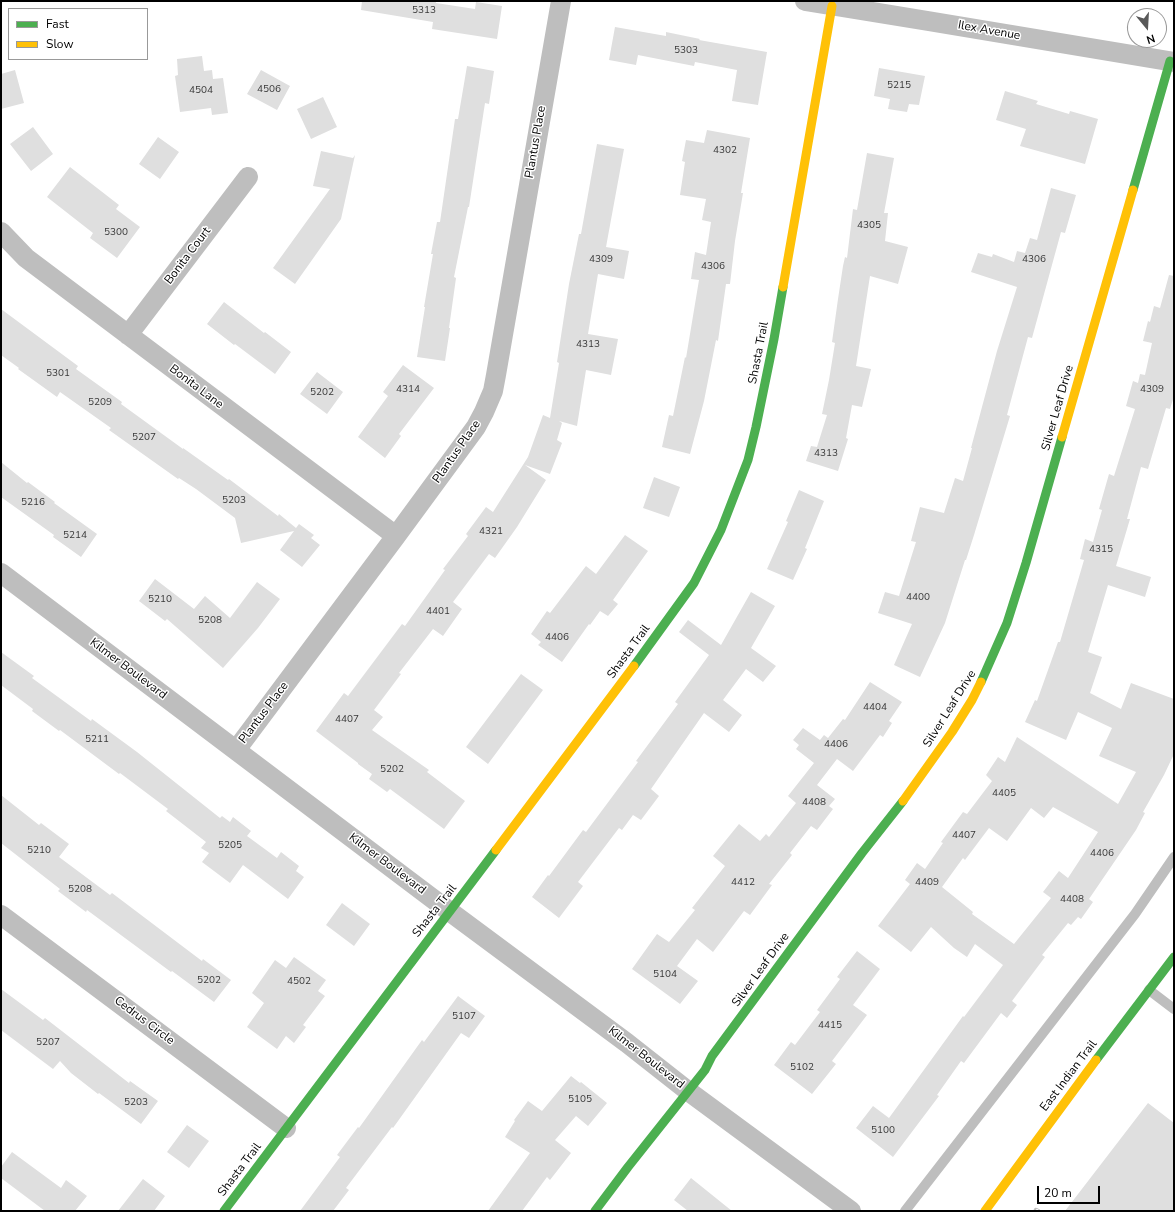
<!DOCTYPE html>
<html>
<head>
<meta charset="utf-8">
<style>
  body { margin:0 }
  #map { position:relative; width:1175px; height:1212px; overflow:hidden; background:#fff; font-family:"Nunito Sans",sans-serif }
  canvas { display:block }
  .frame { position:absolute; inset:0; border:2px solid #000; pointer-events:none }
  .legend { position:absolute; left:8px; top:8px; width:140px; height:52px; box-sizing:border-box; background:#fff; border:1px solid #999; margin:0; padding:5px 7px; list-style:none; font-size:12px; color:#000 }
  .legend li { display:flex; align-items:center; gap:8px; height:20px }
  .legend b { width:20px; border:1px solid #999 }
  .north { position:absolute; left:1127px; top:8px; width:40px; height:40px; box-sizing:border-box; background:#fff; border:1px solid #999; border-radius:50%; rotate:162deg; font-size:11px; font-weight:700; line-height:16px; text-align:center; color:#000 }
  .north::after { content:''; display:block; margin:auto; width:14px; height:18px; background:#595959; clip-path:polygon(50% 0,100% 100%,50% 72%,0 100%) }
  .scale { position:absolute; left:1037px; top:1186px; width:63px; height:18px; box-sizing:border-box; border:2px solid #000; border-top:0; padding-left:5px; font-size:12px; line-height:14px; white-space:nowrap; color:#000; -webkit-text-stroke:3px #fff; paint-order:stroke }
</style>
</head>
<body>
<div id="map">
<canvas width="1175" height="1212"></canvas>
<div class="frame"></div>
<ul class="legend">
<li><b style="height:5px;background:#4caf50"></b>Fast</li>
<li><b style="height:5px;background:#ffc107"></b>Slow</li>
</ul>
<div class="north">N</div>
<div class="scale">20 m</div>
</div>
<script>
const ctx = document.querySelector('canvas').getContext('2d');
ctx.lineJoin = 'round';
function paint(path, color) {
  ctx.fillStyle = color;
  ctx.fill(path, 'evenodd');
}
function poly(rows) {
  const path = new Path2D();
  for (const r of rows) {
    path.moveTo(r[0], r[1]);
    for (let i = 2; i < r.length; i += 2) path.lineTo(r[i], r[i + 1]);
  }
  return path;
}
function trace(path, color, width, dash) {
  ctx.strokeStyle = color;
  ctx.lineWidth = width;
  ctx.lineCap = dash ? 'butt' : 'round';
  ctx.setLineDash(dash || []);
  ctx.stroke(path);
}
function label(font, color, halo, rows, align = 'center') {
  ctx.font = font + ' "Nunito Sans",sans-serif';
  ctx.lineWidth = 3;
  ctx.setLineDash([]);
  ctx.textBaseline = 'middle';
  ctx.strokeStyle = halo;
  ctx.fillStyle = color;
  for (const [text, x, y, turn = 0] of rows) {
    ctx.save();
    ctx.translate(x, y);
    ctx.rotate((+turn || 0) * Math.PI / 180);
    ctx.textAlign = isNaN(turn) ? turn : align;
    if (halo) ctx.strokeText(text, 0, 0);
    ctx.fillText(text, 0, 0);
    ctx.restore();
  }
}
const building = poly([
  [362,1,436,1,436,3,475,9,476,2,502,6,497,39,432,29,433,22,361,10],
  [615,27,666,36,666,32,700,39,699,40,767,52,758,105,732,101,737,70,695,62,694,66,638,55,636,65,609,60],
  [202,56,204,71,212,70,213,79,223,78,228,113,212,115,211,108,180,112,175,76,178,75,177,59],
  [467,66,494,71,489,104,485,103,469,207,468,207,454,277,456,278,449,328,450,328,445,361,417,357,425,307,424,307,433,254,431,254,437,222,440,222,455,119,458,119],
  [879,68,925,76,919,105,909,104,907,112,888,109,890,99,874,96],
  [15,70,24,103,1,109,1,74],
  [261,70,290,86,277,110,247,94],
  [1005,91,1038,101,1036,104,1069,114,1070,111,1098,119,1085,164,1020,146,1026,129,996,120],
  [323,97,337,127,311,139,297,109],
  [33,127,53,154,31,171,10,144],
  [707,130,750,138,741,193,743,193,735,241,730,284,726,284,718,341,716,340,704,401,690,454,662,447,669,415,673,416,685,357,686,358,699,280,691,279,695,252,706,255,711,222,702,220,706,199,680,195,685,162,682,161,686,140,704,143],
  [158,137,179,152,160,179,139,164],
  [597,144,624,149,606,247,629,251,624,279,598,274,588,334,618,339,611,375,586,370,577,426,559,421,562,423,557,440,562,443,550,474,525,465,546,480,517,527,495,558,489,554,453,602,462,609,443,636,433,629,399,673,401,674,374,710,383,717,372,730,429,770,427,772,465,801,444,829,390,789,387,792,369,779,372,774,358,764,358,763,316,731,344,693,348,696,402,624,405,626,445,570,443,569,468,536,466,534,486,507,493,512,528,457,543,415,550,418,559,363,557,362,569,284,579,234,581,234],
  [321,151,353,158,355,155,341,219,295,284,273,268,330,189,313,186],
  [867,153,894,158,884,213,888,213,885,241,908,247,898,284,870,276,856,366,871,369,862,407,852,405,846,438,848,439,838,471,806,461,811,446,817,447,827,415,822,414,829,380,835,343,832,342,838,299,843,266,845,257,847,258,853,209,857,210],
  [70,167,119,205,116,209,140,227,117,258,90,238,93,233,47,197],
  [1051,188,1076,195,1065,233,1061,232,1032,338,1028,337,1007,415,1010,416,974,535,966,560,965,560,945,623,920,677,894,665,912,624,878,613,885,592,899,596,916,542,911,541,920,507,944,513,955,478,963,481,972,448,971,448,997,351,1017,287,971,272,978,253,992,257,993,254,1014,262,1017,251,1025,253,1030,238,1037,240],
  [1169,275,1174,276,1174,396,1170,409,1166,408,1148,469,1141,467,1127,519,1130,519,1116,566,1151,577,1145,597,1108,585,1088,652,1102,657,1090,693,1121,709,1131,683,1174,699,1174,754,1164,775,1143,812,1145,813,1136,830,1089,899,1093,902,1081,919,1078,917,1071,925,1068,923,1042,955,1045,957,1012,1001,1017,1005,1007,1018,1001,1013,964,1063,961,1061,937,1095,939,1096,893,1157,856,1128,873,1106,889,1118,963,1016,964,1017,1003,965,975,944,967,957,954,948,931,927,911,952,878,926,910,884,905,880,917,863,925,869,943,843,941,842,963,812,967,814,992,781,986,775,998,757,1005,762,1017,737,1118,804,1136,772,1099,756,1112,728,1078,712,1066,740,1025,722,1035,700,1037,701,1058,642,1060,642,1084,560,1080,559,1085,539,1093,542,1102,510,1099,509,1109,474,1114,476,1135,409,1126,406,1133,381,1138,383,1140,374,1145,375,1152,343,1143,341,1148,321,1150,322,1154,306,1160,308],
  [1053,807,1098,832,1068,878,1059,871,1043,892,1051,898,1014,944,972,914,973,912,942,887,963,858,965,860,989,828,1007,841,1031,808,1044,818],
  [224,302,264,333,265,332,291,352,275,374,235,344,234,345,207,324],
  [1,309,78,366,76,369,122,402,121,404,183,449,183,448,228,480,229,479,278,516,279,514,296,528,299,524,314,535,311,538,320,545,302,567,280,550,294,531,241,543,235,518,196,489,179,478,178,479,109,430,111,428,60,392,57,397,18,369,19,368,1,355],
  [403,365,434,388,399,434,401,436,385,458,358,437,388,396,383,392],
  [317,372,343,392,327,414,300,394],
  [1,462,27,483,28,482,55,502,54,503,97,534,81,557,53,537,54,535,1,497],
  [654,477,680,487,669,517,643,508],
  [799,490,824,501,805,548,807,549,793,580,767,569,788,522,786,521],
  [625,535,648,551,613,600,618,604,608,616,600,611,590,625,589,624,562,662,538,645,541,642,531,634,547,611,550,613,586,566,596,574],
  [155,579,194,609,205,596,230,618,257,582,280,599,258,628,223,668,167,619,165,621,139,601],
  [751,592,775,606,751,648,776,666,763,682,746,669,723,700,742,715,729,732,704,713,651,789,659,796,641,820,633,815,622,830,619,828,578,882,583,886,559,918,532,897,548,875,549,876,583,830,586,832,638,762,636,761,678,704,675,702,709,655,679,632,688,620,721,645],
  [1,652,34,676,32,678,91,721,92,719,137,752,220,818,222,816,230,822,233,817,251,831,247,836,277,858,281,852,299,866,296,871,304,877,288,899,243,865,230,883,202,862,209,853,201,848,206,842,166,811,168,809,120,773,119,774,60,730,59,731,32,711,33,709,1,685],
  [521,674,543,690,488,764,466,747],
  [870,682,902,702,889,721,892,723,883,737,880,735,853,771,837,759,817,785,835,799,829,806,833,809,817,830,811,826,790,853,792,855,769,884,772,885,750,915,744,911,713,952,697,939,677,966,698,981,680,1004,632,969,657,934,669,942,695,910,692,908,725,866,713,856,739,824,760,841,766,834,769,837,796,803,788,796,814,763,796,749,799,745,793,740,803,728,820,740,824,735,828,738,843,719,845,720],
  [1,795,39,825,41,823,69,844,59,857,110,895,112,893,202,961,203,959,231,980,214,1002,172,971,171,972,87,910,86,912,58,891,60,889,1,843],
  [342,903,370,924,354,946,326,925],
  [857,951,880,969,853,1005,867,1015,832,1061,836,1064,812,1094,774,1065,791,1042,795,1045,820,1012,817,1010,840,979,837,977],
  [294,957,326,980,318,991,325,996,303,1025,306,1027,294,1043,286,1036,277,1049,247,1027,264,1003,252,993,275,960,286,968],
  [1,989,43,1020,45,1018,129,1083,130,1081,158,1101,141,1124,99,1093,98,1094,71,1073,60,1061,53,1069,1,1030],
  [458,996,485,1016,469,1038,461,1033,393,1128,392,1127,346,1188,349,1190,333,1211,300,1211,340,1157,337,1155,358,1127,359,1128,422,1040,424,1042],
  [571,1076,580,1083,581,1082,607,1103,588,1126,576,1116,555,1140,571,1153,550,1180,547,1177,522,1211,488,1211,530,1153,505,1137,515,1121,514,1120,528,1101,542,1111],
  [1148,1103,1174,1123,1174,1211,1065,1211],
  [187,1125,209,1141,189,1168,167,1152],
  [12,1152,61,1188,66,1180,87,1196,75,1211,45,1211,1,1178,1,1167],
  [691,1178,732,1211,688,1211,674,1200],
  [143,1179,165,1196,154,1211,118,1211]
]);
const lane = poly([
  [1149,990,1174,1009],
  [905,1211,1135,914,1174,857]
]);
const street = poly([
  [805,1,928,21,1174,62],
  [1,232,26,258,396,536],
  [128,335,248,177],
  [1,573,449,911,627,1043,688,1091,851,1211],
  [236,750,396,536,476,427,484,412,493,391,496,375,561,1],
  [1,915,286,1128]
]);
const fast = poly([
  [1133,190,1170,61],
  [634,666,694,583,721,530,748,460,756,427,774,339,783,287],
  [981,682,1007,623,1026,563,1062,437],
  [1096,1060,1174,957],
  [224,1211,496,850],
  [595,1211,628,1167,705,1070,712,1056,862,853,903,801]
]);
const slow = poly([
  [783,287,832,6],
  [1062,437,1133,190],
  [903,801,952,732,972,700,981,682],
  [496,850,634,666],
  [985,1211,1096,1060]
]);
const rail = poly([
  [1036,1210,1038,1211]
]);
const numberNames = [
  ["5313",424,11],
  ["5303",686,51],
  ["5215",899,86],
  ["4506",269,90],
  ["4504",201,91],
  ["4302",725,151],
  ["4305",869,226],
  ["5300",116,233],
  ["4309",601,260],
  ["4306",1034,260],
  ["4306",713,267],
  ["4313",588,345],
  ["5301",58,374],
  ["4314",408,390],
  ["4309",1152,390],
  ["5202",322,393],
  ["5209",100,403],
  ["5207",144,438],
  ["4313",826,454],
  ["5203",234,501],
  ["5216",33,503],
  ["4321",491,532],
  ["5214",75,536],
  ["4315",1101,550],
  ["4400",918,598],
  ["5210",160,600],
  ["4401",438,612],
  ["5208",210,621],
  ["4406",557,638],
  ["4404",875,708],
  ["4407",347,720],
  ["5211",97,740],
  ["4406",836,745],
  ["5202",392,770],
  ["4405",1004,794],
  ["4408",814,803],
  ["4407",964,836],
  ["5205",230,846],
  ["5210",39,851],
  ["4406",1102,854],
  ["4412",743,883],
  ["4409",927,883],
  ["5208",80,890],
  ["4408",1072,900],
  ["5104",665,975],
  ["5202",209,981],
  ["4502",299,982],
  ["5107",464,1017],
  ["4415",830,1026],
  ["5207",48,1043],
  ["5102",802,1068],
  ["5105",580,1100],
  ["5203",136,1103],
  ["5100",883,1131]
];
const streetNames = [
  ["Ilex Avenue",989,31,10],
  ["Plantus Place",536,142,-80],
  ["Bonita Court",188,256,-53],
  ["Shasta Trail",759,353,-79],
  ["Bonita Lane",196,387,37],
  ["Silver Leaf Drive",1058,408,-74],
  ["Plantus Place",457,452,-55],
  ["Shasta Trail",629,652,-54],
  ["Kilmer Boulevard",128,669,37],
  ["Silver Leaf Drive",950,709,-58],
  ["Plantus Place",264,713,-53],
  ["Kilmer Boulevard",387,864,37],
  ["Shasta Trail",435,911,-52],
  ["Silver Leaf Drive",761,970,-54],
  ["Cedrus Circle",144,1021,37],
  ["Kilmer Boulevard",646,1058,38],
  ["East Indian Trail",1069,1076,-53],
  ["Shasta Trail",240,1170,-53]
];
paint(building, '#dfdfdf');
trace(lane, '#bebebe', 10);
trace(street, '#bebebe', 20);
trace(fast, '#4caf50', 9);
trace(slow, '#ffc107', 9);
trace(rail, '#bebebe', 4.5);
trace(rail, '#fff', 3, [9]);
label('10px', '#383838', null, numberNames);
label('12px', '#000', '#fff', streetNames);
</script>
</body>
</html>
